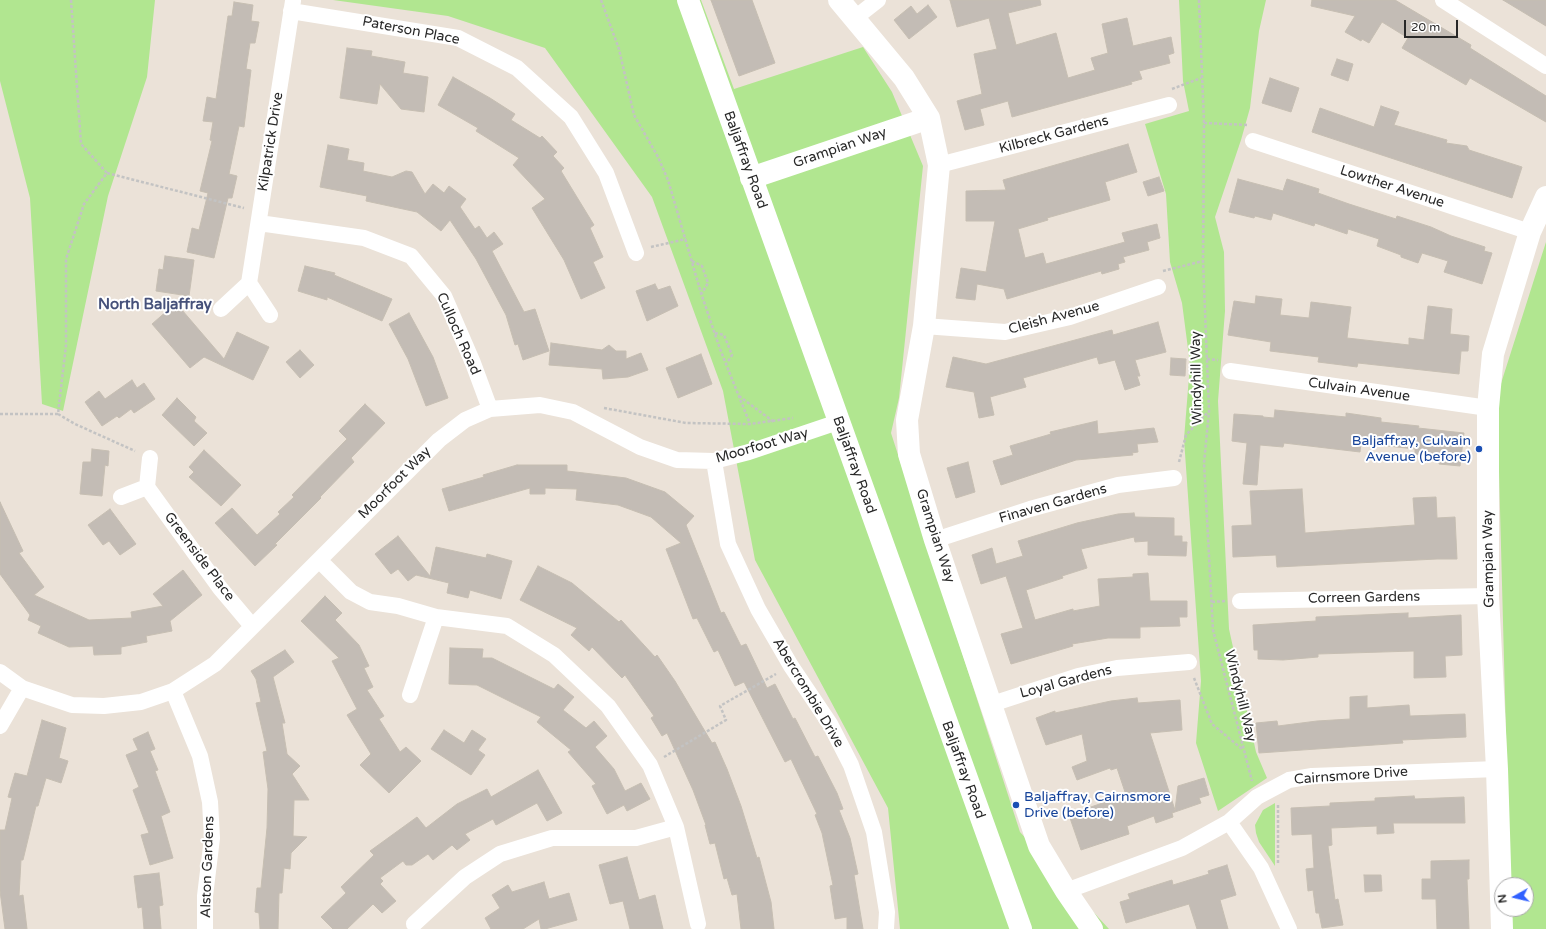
<!DOCTYPE html>
<html>
<head>
<meta charset="utf-8">
<style>
  body { margin:0 }
  #map { position:relative; width:1546px; height:929px; overflow:hidden; background:#ebe2d8; font-family:"Varela Round",sans-serif }
  canvas { display:block }
  .north { position:absolute; left:1494px; top:877px; width:40px; height:40px; box-sizing:border-box; background:#fff; border:1px solid #a9a9a9; border-radius:50%; rotate:262deg; font-size:11px; font-weight:700; line-height:16px; text-align:center; color:#282828 }
  .north::after { content:''; display:block; margin:auto; width:14px; height:18px; background:#3161ff; clip-path:polygon(50% 0,100% 100%,50% 72%,0 100%) }
  .scale { position:absolute; left:1404px; top:20px; width:54px; height:18px; box-sizing:border-box; border:2px solid #282828; border-top:0; padding-left:5px; font-size:12px; line-height:14px; white-space:nowrap; color:#282828; -webkit-text-stroke:3px #fff; paint-order:stroke }
</style>
</head>
<body>
<div id="map">
<canvas width="1546" height="929"></canvas>
<div class="north">N</div>
<div class="scale">20 m</div>
</div>
<script>
const ctx = document.querySelector('canvas').getContext('2d');
ctx.lineJoin = 'round';
function paint(path, color) {
  ctx.fillStyle = color;
  ctx.fill(path, 'evenodd');
}
function poly(rows) {
  const path = new Path2D();
  for (const r of rows) {
    path.moveTo(r[0], r[1]);
    for (let i = 2; i < r.length; i += 2) path.lineTo(r[i], r[i + 1]);
  }
  return path;
}
function trace(path, color, width, dash) {
  ctx.strokeStyle = color;
  ctx.lineWidth = width;
  ctx.lineCap = dash ? 'butt' : 'round';
  ctx.setLineDash(dash || []);
  ctx.stroke(path);
}
function label(font, color, halo, rows, align = 'center') {
  ctx.font = font + ' "Varela Round",sans-serif';
  ctx.lineWidth = 4;
  ctx.setLineDash([]);
  ctx.textBaseline = 'middle';
  ctx.strokeStyle = halo;
  ctx.fillStyle = color;
  for (const [text, x, y, turn = 0] of rows) {
    ctx.save();
    ctx.translate(x, y);
    ctx.rotate((+turn || 0) * Math.PI / 180);
    ctx.textAlign = isNaN(turn) ? turn : align;
    if (halo) ctx.strokeText(text, 0, 0);
    ctx.fillText(text, 0, 0);
    ctx.restore();
  }
}
const green = poly([
  [0,0,155,0,147,77,108,196,63,411,42,404,30,198,0,81],
  [333,0,701,0,734,89,863,47,892,92,923,166,899,398,891,433,1020,832,1109,929,900,929,888,808,755,560,723,391,652,197,545,48,448,16],
  [1179,0,1266,0,1259,31,1250,108,1241,140,1215,217,1224,252,1225,311,1218,401,1229,629,1256,752,1267,778,1218,811,1196,743,1201,681,1184,439,1190,364,1182,303,1170,262,1166,194,1145,124,1189,111,1183,81],
  [1546,242,1546,929,1511,929,1511,909,1526,909,1526,885,1510,885,1497,396],
  [1275,803,1275,866,1259,842,1256,833,1255,825,1263,810]
]);
const building = poly([
  [711,0,752,0,775,63,739,76,711,0],
  [950,0,1040,0,1041,5,1008,13,1016,45,1056,33,1068,78,1095,70,1091,58,1108,53,1102,24,1127,18,1133,46,1171,37,1174,53,1168,55,1170,63,1139,71,1142,79,1131,82,1132,84,1012,117,1008,101,980,109,984,125,965,130,957,101,982,94,974,54,997,49,989,18,957,27,950,0],
  [1312,0,1395,0,1471,45,1470,48,1546,96,1546,122,1470,78,1466,85,1402,48,1408,38,1382,22,1369,43,1362,39,1361,41,1345,32,1355,16,1311,6,1312,0],
  [1503,0,1546,0,1546,26,1503,0],
  [234,2,253,5,251,21,259,22,255,43,250,43,246,69,251,70,244,127,239,126,229,174,237,176,232,198,228,198,214,258,187,252,192,228,199,230,208,193,200,191,212,141,210,140,213,122,203,121,207,97,216,99,228,16,232,16,234,2],
  [928,5,937,17,909,39,894,20,911,6,917,14,928,5],
  [347,48,372,51,371,56,405,62,403,73,428,77,424,112,401,109,380,84,377,104,340,98,347,48],
  [1337,59,1353,64,1348,81,1331,75,1337,59],
  [453,77,490,98,515,114,511,120,540,138,542,136,557,152,553,156,564,168,561,171,594,225,590,228,603,257,593,262,605,288,581,299,564,260,532,208,545,199,513,165,519,158,476,131,478,128,438,105,453,77],
  [1270,78,1299,88,1291,112,1262,103,1270,78],
  [1381,106,1399,112,1394,125,1447,140,1446,143,1467,146,1469,150,1522,167,1512,198,1312,132,1320,108,1374,127,1381,106],
  [1128,144,1137,172,1105,182,1110,200,1047,218,1048,220,1018,229,1025,258,1043,253,1046,264,1125,242,1122,233,1157,224,1160,238,1147,242,1149,250,1123,257,1125,262,1118,264,1119,269,1102,274,1101,271,1007,299,1004,289,977,284,975,300,956,298,961,268,986,272,995,221,966,221,966,191,1006,190,1003,180,1128,144],
  [328,145,349,149,347,160,364,163,363,171,392,177,406,171,412,172,425,194,433,184,444,193,449,186,466,199,460,207,475,229,479,226,487,238,494,232,503,244,492,251,524,312,535,309,549,351,523,360,518,344,515,345,506,315,476,259,450,220,441,231,417,212,366,201,367,196,320,187,328,145],
  [1159,177,1164,191,1148,196,1143,182,1159,177],
  [1238,179,1283,191,1287,179,1319,189,1318,193,1349,204,1396,219,1397,216,1431,227,1451,236,1485,247,1484,251,1492,253,1482,284,1444,272,1448,261,1422,253,1418,263,1401,257,1401,255,1377,246,1379,239,1348,229,1347,234,1315,223,1314,226,1273,213,1271,220,1255,216,1254,218,1229,212,1238,179],
  [165,256,194,260,189,296,156,291,159,269,163,270,165,256],
  [305,266,335,273,334,275,392,299,382,321,327,297,327,300,298,291,305,266],
  [655,284,658,290,670,286,678,306,647,321,636,291,655,284],
  [1256,296,1282,299,1280,315,1309,318,1311,302,1351,307,1347,338,1409,345,1409,338,1424,340,1428,306,1452,309,1450,334,1469,336,1468,351,1461,351,1459,374,1358,363,1357,367,1342,365,1318,362,1319,357,1270,351,1271,342,1228,335,1234,301,1255,304,1256,296],
  [176,303,224,359,237,332,269,347,253,380,204,357,190,368,152,324,176,303],
  [409,313,433,357,448,398,426,406,408,359,389,324,409,313],
  [1158,322,1166,352,1135,360,1140,376,1137,376,1140,385,1125,390,1115,360,1099,364,1097,357,1023,378,1026,387,990,397,994,415,979,418,974,392,946,387,953,357,986,364,1112,330,1113,335,1158,322],
  [551,343,602,350,609,345,616,351,626,351,626,359,641,353,648,370,628,377,603,379,602,369,549,365,551,343],
  [300,350,314,365,300,378,286,362,300,350],
  [701,354,712,384,678,398,666,368,701,354],
  [1171,358,1186,359,1185,376,1170,375,1171,358],
  [132,380,137,388,144,383,155,399,134,413,131,409,119,418,117,416,102,426,85,402,99,391,105,399,132,380],
  [177,398,196,417,194,421,207,433,194,446,162,415,177,398],
  [365,404,385,423,351,458,354,462,320,497,321,498,275,544,277,545,255,566,215,523,232,508,257,535,280,514,278,512,294,497,292,495,347,439,339,431,365,404],
  [1275,410,1346,417,1346,413,1381,418,1381,422,1419,426,1418,428,1464,433,1460,466,1439,464,1440,457,1415,454,1415,449,1361,443,1360,452,1284,443,1283,447,1260,445,1257,485,1243,484,1247,443,1232,441,1234,414,1263,416,1263,417,1274,418,1275,410],
  [1097,421,1098,434,1154,428,1158,442,1137,444,1138,452,1132,453,1133,455,1076,460,1001,485,993,461,1013,455,1010,446,1051,434,1050,432,1097,421],
  [92,449,109,451,108,466,105,465,102,496,80,494,83,462,91,462,92,449],
  [204,450,241,485,221,506,189,477,194,472,189,467,204,450],
  [968,462,975,492,956,498,947,468,968,462],
  [517,465,567,465,567,471,626,478,665,492,694,516,686,525,721,613,724,612,741,646,746,644,767,688,775,684,793,719,795,718,815,757,818,756,837,793,843,809,839,810,850,838,858,874,854,875,863,929,847,929,847,917,835,919,830,886,833,885,822,833,815,815,817,814,791,759,785,762,744,682,735,686,718,650,714,652,697,618,693,619,666,549,681,543,651,517,618,505,576,500,577,489,545,488,545,494,530,494,530,488,449,511,442,489,484,477,483,475,517,465],
  [1302,489,1305,533,1415,525,1413,498,1436,497,1437,518,1455,517,1457,559,1437,559,1277,567,1276,555,1233,557,1232,526,1252,525,1250,491,1302,489],
  [0,502,23,551,19,553,44,587,34,595,89,620,132,618,131,612,163,606,153,594,183,570,202,595,170,621,172,631,146,636,147,642,121,647,121,654,94,655,93,646,69,647,38,633,41,626,28,620,30,615,0,574,0,502],
  [110,509,136,544,120,555,109,541,103,545,88,525,110,509],
  [1134,513,1135,517,1174,518,1174,536,1182,536,1182,542,1187,542,1186,556,1148,555,1148,541,1135,542,1134,537,1081,549,1087,568,1062,576,1063,578,1026,590,1035,620,1073,609,1073,611,1100,606,1098,579,1133,577,1133,574,1148,573,1150,601,1187,601,1187,617,1179,617,1180,626,1140,627,1140,638,1108,638,1072,644,1073,646,1011,664,1001,634,1023,628,1006,576,981,584,972,555,992,548,996,564,1023,556,1018,541,1077,523,1118,514,1134,513],
  [398,536,430,576,436,547,486,558,487,554,512,561,501,599,470,590,468,598,447,593,449,583,416,575,408,581,398,569,391,574,375,554,398,536],
  [538,566,572,583,619,622,621,620,655,657,657,655,675,681,712,743,715,742,727,769,741,806,757,858,759,857,771,902,774,929,741,929,737,894,732,895,727,878,724,879,715,843,710,844,705,825,706,825,693,790,667,733,662,736,651,718,654,716,625,675,622,678,592,647,589,651,571,635,577,628,520,600,538,566],
  [325,596,342,613,335,620,359,645,369,666,364,668,373,687,367,690,384,716,379,719,400,752,406,747,421,761,389,793,360,765,371,754,347,715,357,709,332,661,339,658,301,621,325,596],
  [1408,613,1408,618,1461,615,1462,655,1445,656,1446,677,1414,678,1414,651,1318,654,1318,657,1283,660,1258,659,1258,650,1254,650,1253,625,1316,621,1316,617,1408,613],
  [450,648,483,649,482,658,492,658,554,689,558,684,574,697,563,710,586,728,594,721,607,736,595,747,614,769,625,791,641,783,650,799,627,811,624,805,607,814,592,786,596,784,568,752,571,750,537,722,541,717,477,685,449,684,450,648],
  [285,650,294,662,273,677,285,723,282,723,287,754,300,766,292,774,309,800,294,800,293,836,307,837,291,853,290,869,284,868,282,893,279,893,278,929,260,929,259,913,255,912,257,888,261,888,267,828,268,789,263,752,267,751,256,703,261,702,256,679,251,671,285,650],
  [1367,696,1367,708,1409,705,1410,716,1465,714,1466,737,1402,740,1403,743,1259,753,1256,723,1277,721,1278,726,1317,721,1350,719,1350,697,1367,696],
  [1137,698,1138,703,1180,700,1182,730,1150,733,1175,810,1178,786,1204,778,1209,795,1199,798,1201,803,1172,813,1173,817,1156,823,1154,816,1127,826,1129,834,1081,850,1070,818,1083,813,1082,810,1126,795,1117,768,1111,770,1110,768,1077,780,1072,767,1087,761,1082,734,1046,745,1036,718,1055,711,1055,713,1111,701,1137,698],
  [42,720,66,728,59,758,68,761,61,783,46,778,38,806,36,806,23,860,21,860,19,896,23,895,27,929,5,929,0,891,0,830,5,830,12,798,8,797,15,773,27,776,42,720],
  [444,730,464,743,472,730,486,739,478,750,485,755,471,775,431,749,444,730],
  [148,732,155,749,150,751,158,770,155,771,170,812,161,816,173,858,150,865,141,835,149,833,133,790,139,787,126,755,138,750,133,739,148,732],
  [538,770,562,813,547,821,537,803,496,825,493,819,465,834,470,840,457,850,452,845,433,860,428,854,412,865,406,865,403,861,380,878,383,881,380,884,396,901,382,913,373,904,347,929,333,929,321,917,346,893,341,887,374,855,370,851,417,817,426,828,457,804,487,789,491,797,538,770],
  [1414,796,1415,799,1464,797,1465,823,1393,823,1394,833,1377,834,1377,826,1331,828,1332,845,1328,846,1335,900,1338,899,1343,925,1322,928,1319,913,1316,913,1313,890,1308,891,1306,869,1314,868,1312,834,1292,835,1291,808,1330,806,1330,803,1375,801,1375,798,1414,796],
  [627,857,639,900,655,895,663,929,630,929,623,901,610,904,599,865,627,857],
  [1469,860,1469,879,1467,879,1469,929,1437,929,1436,899,1422,899,1422,879,1431,879,1431,861,1469,860],
  [1227,865,1236,895,1220,900,1228,929,1197,929,1189,904,1126,923,1120,902,1130,899,1128,894,1172,880,1173,885,1209,874,1208,871,1227,865],
  [159,873,163,905,159,906,161,929,144,929,142,907,138,908,134,876,159,873],
  [1364,875,1381,875,1382,891,1365,892,1364,875],
  [544,882,549,899,569,893,577,920,545,929,541,929,539,919,523,929,491,929,485,918,500,908,492,895,508,885,512,892,544,882]
]);
const path = poly([
  [71,0,81,144,107,173],
  [601,0,619,49,634,115,658,157,668,180,701,293,720,349,750,424],
  [1199,0,1204,123,1203,261,1209,411,1204,463,1213,630,1252,781],
  [1172,89,1201,78],
  [1204,123,1248,125],
  [651,247,686,239],
  [692,261,702,266,708,283,702,293],
  [1163,271,1203,261],
  [715,333,724,335,732,355,727,363],
  [1207,359,1218,360],
  [739,396,774,422],
  [604,408,686,423,750,424,793,418],
  [0,414,58,414,66,345,66,259,84,204,107,173,244,208],
  [58,414,75,424,135,451],
  [1179,462,1186,435,1209,411],
  [1212,602,1225,601],
  [1194,678,1212,724,1242,749],
  [664,757,726,720,720,706,776,674],
  [1278,805,1278,864]
]);
const street = poly([
  [1443,0,1546,66],
  [291,11,458,38,517,68,571,117,606,173,636,253],
  [855,18,878,0],
  [1253,141,1530,232],
  [939,165,1169,105],
  [259,223,364,238,411,256,444,296,473,363,490,409],
  [249,283,270,315],
  [221,309,249,283,293,1],
  [924,326,1005,332,1070,317,1158,287],
  [1230,371,1488,408],
  [150,458,147,487,220,588,252,626],
  [714,461,728,544,758,609,791,666,830,724,851,765,874,832,887,912,886,929],
  [121,497,147,487],
  [935,540,1030,509,1118,485,1174,478],
  [319,560,351,592,370,602,398,606,436,617,507,626,554,655,608,706,650,765,676,827,698,924],
  [1240,601,1488,596],
  [0,672,22,688,72,705,104,706,141,702,173,691,215,664,439,440,465,420,490,409,540,405,573,412,640,447,677,460,714,461,749,452,838,422],
  [173,691,200,756,210,802,212,838,205,896,205,929],
  [410,695,436,617],
  [992,704,1078,676,1117,668,1189,662],
  [0,726,22,688],
  [1229,822,1261,868,1289,929],
  [1066,891,1182,848,1229,822,1257,797,1289,780,1312,776,1497,769],
  [414,924,465,877,500,854,552,838,636,838,676,827]
]);
const secondary = poly([
  [688,0,1021,929],
  [839,0,904,78,929,118,939,165,924,326,907,420,909,454,935,540,1039,846,1066,891,1092,929],
  [751,178,929,118],
  [1502,929,1497,769,1488,596,1488,408,1493,354,1530,232,1546,197]
]);
const markers = [
  [1479,449,4,"#1a4fb4"],
  [1016,805,4,"#1a4fb4"]
];
const streetNames = [
  ["Paterson Place",411,31,11],
  ["Kilbreck Gardens",1054,135,-15],
  ["Kilpatrick Drive",271,142,-81],
  ["Grampian Way",840,148,-19],
  ["Baljaffray Road",745,160,70],
  ["Lowther Avenue",1392,187,18],
  ["Cleish Avenue",1054,318,-15],
  ["Culloch Road",458,334,66],
  ["Windyhill Way",1197,378,-91],
  ["Culvain Avenue",1359,390,8],
  ["Moorfoot Way",762,446,-16],
  ["Baljaffray Road",854,465,70],
  ["Moorfoot Way",395,483,-45],
  ["Finaven Gardens",1053,504,-16],
  ["Grampian Way",935,536,72],
  ["Greenside Place",199,557,53],
  ["Grampian Way",1489,559,-91],
  ["Correen Gardens",1364,598,-1],
  ["Loyal Gardens",1066,682,-15],
  ["Abercrombie Drive",808,693,59],
  ["Windyhill Way",1240,696,76],
  ["Baljaffray Road",963,770,70],
  ["Cairnsmore Drive",1351,776,-4],
  ["Alston Gardens",208,867,-88]
];
const transitNames = [
  ["Baljaffray, Culvain",1471,441],
  ["Avenue (before)",1471,457],
  ["Baljaffray, Cairnsmore",1024,797,"left"],
  ["Drive (before)",1024,813,"left"]
];
const neighbourhoodNames = [
  ["North Baljaffray",155,305]
];
paint(green, '#b1e690');
paint(building, '#c3bcb5');
trace(building, '#c6beb2', 1);
trace(path, '#c3c3c3', 2.5, [3, 2]);
trace(street, '#fff', 16);
trace(secondary, '#fff', 22);
for (const [x, y, r, color] of markers) {
  const dot = new Path2D();
  dot.arc(x, y, r, 0, 2 * Math.PI);
  ctx.fillStyle = color;
  ctx.fill(dot);
  trace(dot, '#fff', 1.5);
}
label('14px', '#282828', '#fff', streetNames);
label('14px', '#164399', '#fff', transitNames, 'right');
label('bold 15px', '#46517a', '#fff', neighbourhoodNames);
</script>
</body>
</html>
